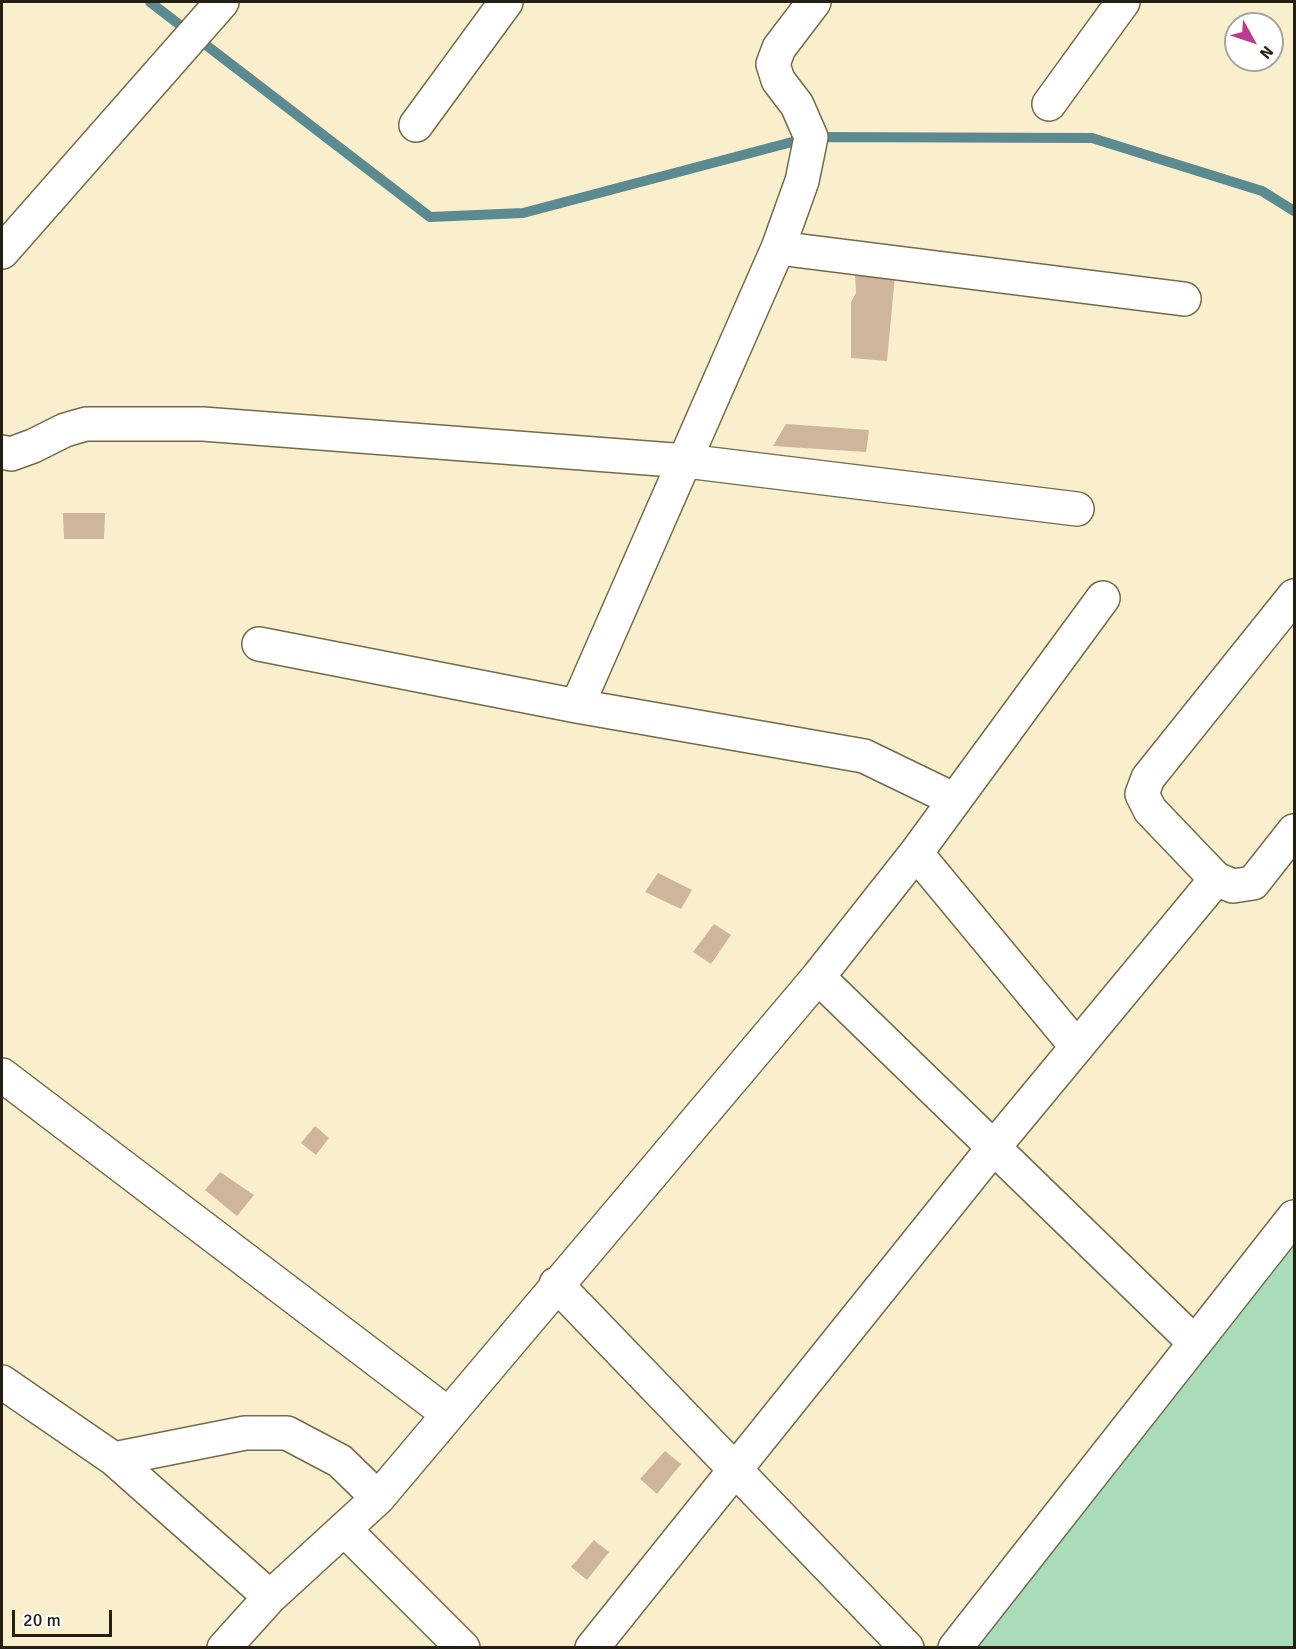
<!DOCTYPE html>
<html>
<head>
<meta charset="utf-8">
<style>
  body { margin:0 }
  #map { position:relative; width:1296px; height:1649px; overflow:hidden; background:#faefcd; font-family:Signika,sans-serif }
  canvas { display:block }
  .frame { position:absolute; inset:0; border:3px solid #231f13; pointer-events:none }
  .north { position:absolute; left:1224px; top:12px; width:60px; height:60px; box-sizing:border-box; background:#fff; border:2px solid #a7a5a1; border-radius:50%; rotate:130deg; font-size:16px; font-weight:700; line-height:24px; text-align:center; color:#231f13 }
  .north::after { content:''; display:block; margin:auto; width:21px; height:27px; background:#ba3c8b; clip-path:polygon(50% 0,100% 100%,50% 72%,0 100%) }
  .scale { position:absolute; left:12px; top:1610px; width:100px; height:27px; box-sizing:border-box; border:3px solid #231f13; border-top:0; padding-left:8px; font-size:18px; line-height:21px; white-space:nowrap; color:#231f13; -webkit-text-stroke:4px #fff; paint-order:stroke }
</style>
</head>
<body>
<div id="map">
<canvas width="1296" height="1649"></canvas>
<div class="frame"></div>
<div class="north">N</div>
<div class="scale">20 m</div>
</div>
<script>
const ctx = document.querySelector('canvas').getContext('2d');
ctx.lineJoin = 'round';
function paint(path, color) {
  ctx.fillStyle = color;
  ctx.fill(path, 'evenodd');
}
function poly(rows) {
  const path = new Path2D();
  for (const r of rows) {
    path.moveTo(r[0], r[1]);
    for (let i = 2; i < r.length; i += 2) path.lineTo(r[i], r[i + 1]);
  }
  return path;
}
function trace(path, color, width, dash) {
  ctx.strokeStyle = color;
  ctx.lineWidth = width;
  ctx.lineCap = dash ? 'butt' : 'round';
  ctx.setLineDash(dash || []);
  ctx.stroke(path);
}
const green = poly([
  [1294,1240,1294,1647,970,1647]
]);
const stream = poly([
  [150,2,430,217,523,213,811,137,1092,138,1262,191,1294,211]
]);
const building = poly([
  [855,272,895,275,887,361,851,358,851,302,856,293],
  [786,424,869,430,866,452,773,446],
  [63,513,105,513,104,539,64,539],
  [658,873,692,890,681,909,645,892],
  [714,924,731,935,711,964,693,952],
  [315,1126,329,1138,316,1155,301,1143],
  [220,1172,254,1195,237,1216,205,1190],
  [665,1451,681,1464,657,1494,640,1479],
  [594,1540,609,1552,587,1580,571,1567]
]);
const street = poly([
  [1049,104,1123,2],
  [416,125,506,2],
  [778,248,1184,299],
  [2,252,222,2],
  [2,452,11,454,33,446,65,430,86,424,203,424,686,461,1077,509],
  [1294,596,1148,778,1142,794,1150,810,1216,879,1233,886,1253,883,1294,831],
  [259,644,577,706,864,756,955,800],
  [577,706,778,248,802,181,811,137,797,105,778,80,773,64,779,48,814,2],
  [916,853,1077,1047],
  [818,977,1195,1343],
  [2,1075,448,1414],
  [556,1284,907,1648],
  [2,1382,114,1459,245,1433,287,1433,340,1461,378,1498],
  [114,1459,270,1597],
  [344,1529,463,1648],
  [224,1648,270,1597,378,1498,818,977,916,853,1103,598],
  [592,1648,994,1147,1216,879],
  [955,1648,1294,1217]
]);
paint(green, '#aadcb9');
trace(stream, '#5c8a91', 10);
paint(building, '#ceb59b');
trace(street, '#736a4c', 36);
trace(street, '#fff', 33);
</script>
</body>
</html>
